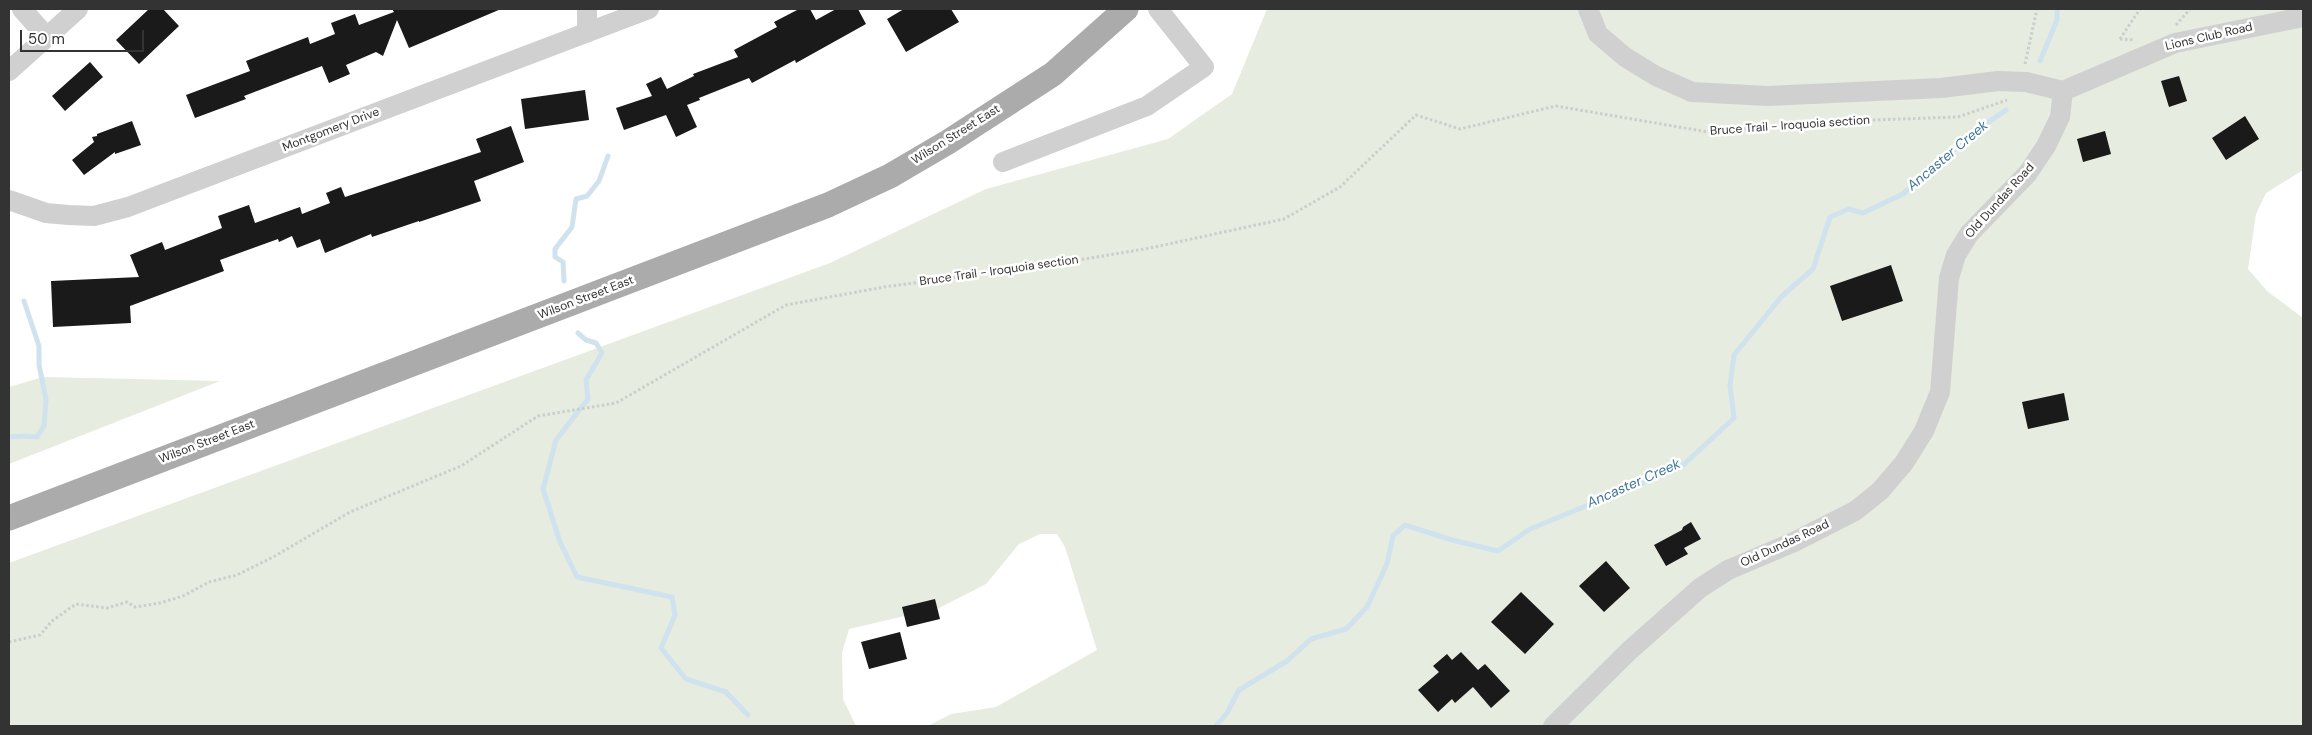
<!DOCTYPE html>
<html>
<head>
<meta charset="utf-8">
<style>
  body { margin:0 }
  #map { position:relative; width:2312px; height:735px; overflow:hidden; background:#fff; font-family:"DM Sans",sans-serif }
  canvas { display:block }
  .frame { position:absolute; inset:0; border:10px solid #333; pointer-events:none }
  .scale { position:absolute; left:20px; top:30px; width:124px; height:22px; box-sizing:border-box; border:2px solid #333; border-top:0; padding-left:6px; font-size:15px; line-height:18px; white-space:nowrap; color:#333; -webkit-text-stroke:4px #fff; paint-order:stroke }
</style>
</head>
<body>
<div id="map">
<canvas width="2312" height="735"></canvas>
<div class="frame"></div>
<div class="scale">50 m</div>
</div>
<script>
const ctx = document.querySelector('canvas').getContext('2d');
ctx.lineJoin = 'round';
function paint(path, color) {
  ctx.fillStyle = color;
  ctx.fill(path, 'evenodd');
}
function poly(rows) {
  const path = new Path2D();
  for (const r of rows) {
    path.moveTo(r[0], r[1]);
    for (let i = 2; i < r.length; i += 2) path.lineTo(r[i], r[i + 1]);
  }
  return path;
}
function trace(path, color, width, dash) {
  ctx.strokeStyle = color;
  ctx.lineWidth = width;
  ctx.lineCap = dash ? 'butt' : 'round';
  ctx.setLineDash(dash || []);
  ctx.stroke(path);
}
function label(font, color, halo, rows, align = 'center') {
  ctx.font = font + ' "DM Sans",sans-serif';
  ctx.lineWidth = 5;
  ctx.setLineDash([]);
  ctx.textBaseline = 'middle';
  ctx.strokeStyle = halo;
  ctx.fillStyle = color;
  for (const [text, x, y, turn = 0] of rows) {
    ctx.save();
    ctx.translate(x, y);
    ctx.rotate((+turn || 0) * Math.PI / 180);
    ctx.textAlign = isNaN(turn) ? turn : align;
    if (halo) ctx.strokeText(text, 0, 0);
    ctx.fillText(text, 0, 0);
    ctx.restore();
  }
}
const green = poly([
  [1267,9,2303,9,2303,170,2266,193,2256,214,2248,269,2267,291,2303,318,2303,726,928,726,951,714,996,707,1097,650,1065,547,1057,534,1040,534,1019,544,986,584,939,608,849,629,842,653,843,699,856,726,9,726,9,563,830,263,986,189,1168,139,1232,94],
  [43,377,220,381,9,464,9,387]
]);
const stream = poly([
  [2040,61,2057,20,2057,9],
  [564,281,563,262,555,257,555,249,572,227,576,199,587,196,599,181,608,156],
  [578,333,586,340,596,343,602,353,586,380,588,399,556,440,543,489,560,542,577,577,672,597,675,615,661,648,686,679,726,692,748,715],
  [9,437,23,436,37,437,44,426,46,399,39,365,39,346,24,301],
  [1216,726,1227,713,1239,690,1287,661,1311,639,1346,629,1367,607,1387,564,1393,536,1405,525,1452,540,1498,551,1530,529,1681,467,1734,418,1730,386,1734,355,1782,296,1813,269,1830,217,1849,209,1863,213,1903,194,1973,133,2006,110]
]);
const building = poly([
  [149,9,163,9,179,26,139,64,116,40],
  [392,9,501,9,409,48,397,20,383,56,376,52,346,65,350,74,329,83,322,66,244,96,246,99,195,118,186,95,250,71,246,61,308,37,310,44,335,34,331,23,355,14,359,25,394,12],
  [799,9,810,9,816,20,836,9,858,9,866,24,796,63,795,60,752,83,749,78,699,98,700,100,687,105,697,127,676,137,666,115,624,130,616,108,652,96,646,84,661,77,667,89,694,76,693,74,738,57,734,50,777,27,774,22],
  [904,9,951,9,959,22,906,52,887,19],
  [90,62,103,77,65,111,52,96],
  [2179,76,2187,101,2169,107,2161,81],
  [585,90,589,120,525,129,521,99],
  [2245,116,2259,139,2226,160,2212,138],
  [132,121,141,145,115,154,115,152,84,175,72,160,94,142,92,137,97,136,97,134],
  [511,126,524,162,474,181,481,201,419,222,419,221,372,237,371,234,325,253,320,239,297,248,292,236,279,242,278,239,220,260,224,271,130,306,131,323,53,327,51,281,139,277,130,255,162,242,165,250,222,228,218,216,249,205,255,223,300,207,302,214,330,203,326,193,341,187,345,197,481,152,476,139],
  [2105,131,2111,154,2083,162,2077,139],
  [1891,265,1903,301,1842,321,1830,286],
  [2064,393,2069,420,2028,429,2022,402],
  [1691,522,1701,539,1684,548,1688,554,1666,566,1654,545,1682,530,1683,527],
  [1606,561,1630,588,1604,612,1579,586],
  [1521,592,1554,624,1525,654,1491,622],
  [935,599,940,619,907,627,902,607],
  [900,632,907,659,869,669,861,642],
  [1461,652,1478,670,1485,664,1510,691,1491,708,1473,687,1455,703,1452,699,1438,712,1418,690,1439,672,1433,666,1447,654,1452,660]
]);
const path = poly([
  [2176,25,2190,9],
  [2120,39,2135,40],
  [2120,39,2140,9],
  [2025,64,2037,9],
  [9,642,40,635,52,621,76,604,107,608,127,602,135,607,160,603,183,596,209,582,237,575,275,556,350,512,461,466,538,416,616,403,786,305,884,287,1043,266,1150,248,1284,219,1340,187,1416,115,1460,129,1556,106,1708,132,1843,121,1958,117,2007,100]
]);
const minor = poly([
  [22,9,46,36],
  [587,9,587,33],
  [1588,9,1598,34,1625,57,1656,76,1692,92,1768,96,1941,88,1998,81,2026,82,2063,91],
  [9,71,78,9],
  [2063,91,2175,43,2303,17],
  [1003,162,1147,106,1204,67,1158,9],
  [9,200,46,213,68,215,94,216,128,207,649,9],
  [1553,726,1629,651,1700,588,1728,570,1794,542,1855,511,1880,491,1904,463,1924,431,1940,392,1949,278,1956,255,1969,234,2028,173,2046,146,2060,117,2063,91]
]);
const major = poly([
  [9,518,828,205,890,176,948,142,1053,74,1126,9]
]);
const streetNames = [
  ["Lions Club Road",2209,37,-13],
  ["Bruce Trail - Iroquoia section",1790,126,-4],
  ["Montgomery Drive",331,130,-21],
  ["Wilson Street East",956,135,-32],
  ["Old Dundas Road",2000,201,-48],
  ["Bruce Trail - Iroquoia section",999,271,-8],
  ["Wilson Street East",586,298,-21],
  ["Wilson Street East",207,442,-21],
  ["Old Dundas Road",1785,544,-25]
];
const waterNames = [
  ["Ancaster Creek",1948,156,-40],
  ["Ancaster Creek",1634,484,-24]
];
paint(green, '#e6ecdf');
trace(stream, '#cfe2ee', 5);
paint(building, '#1a1a1a');
trace(path, '#cdcdcd', 3, [2.5, 2.5]);
trace(minor, '#d0d0d0', 20);
trace(major, '#ababab', 25);
label('12px', '#333', '#fff', streetNames);
label('italic 14px', '#3f7597', '#fff', waterNames);
</script>
</body>
</html>
